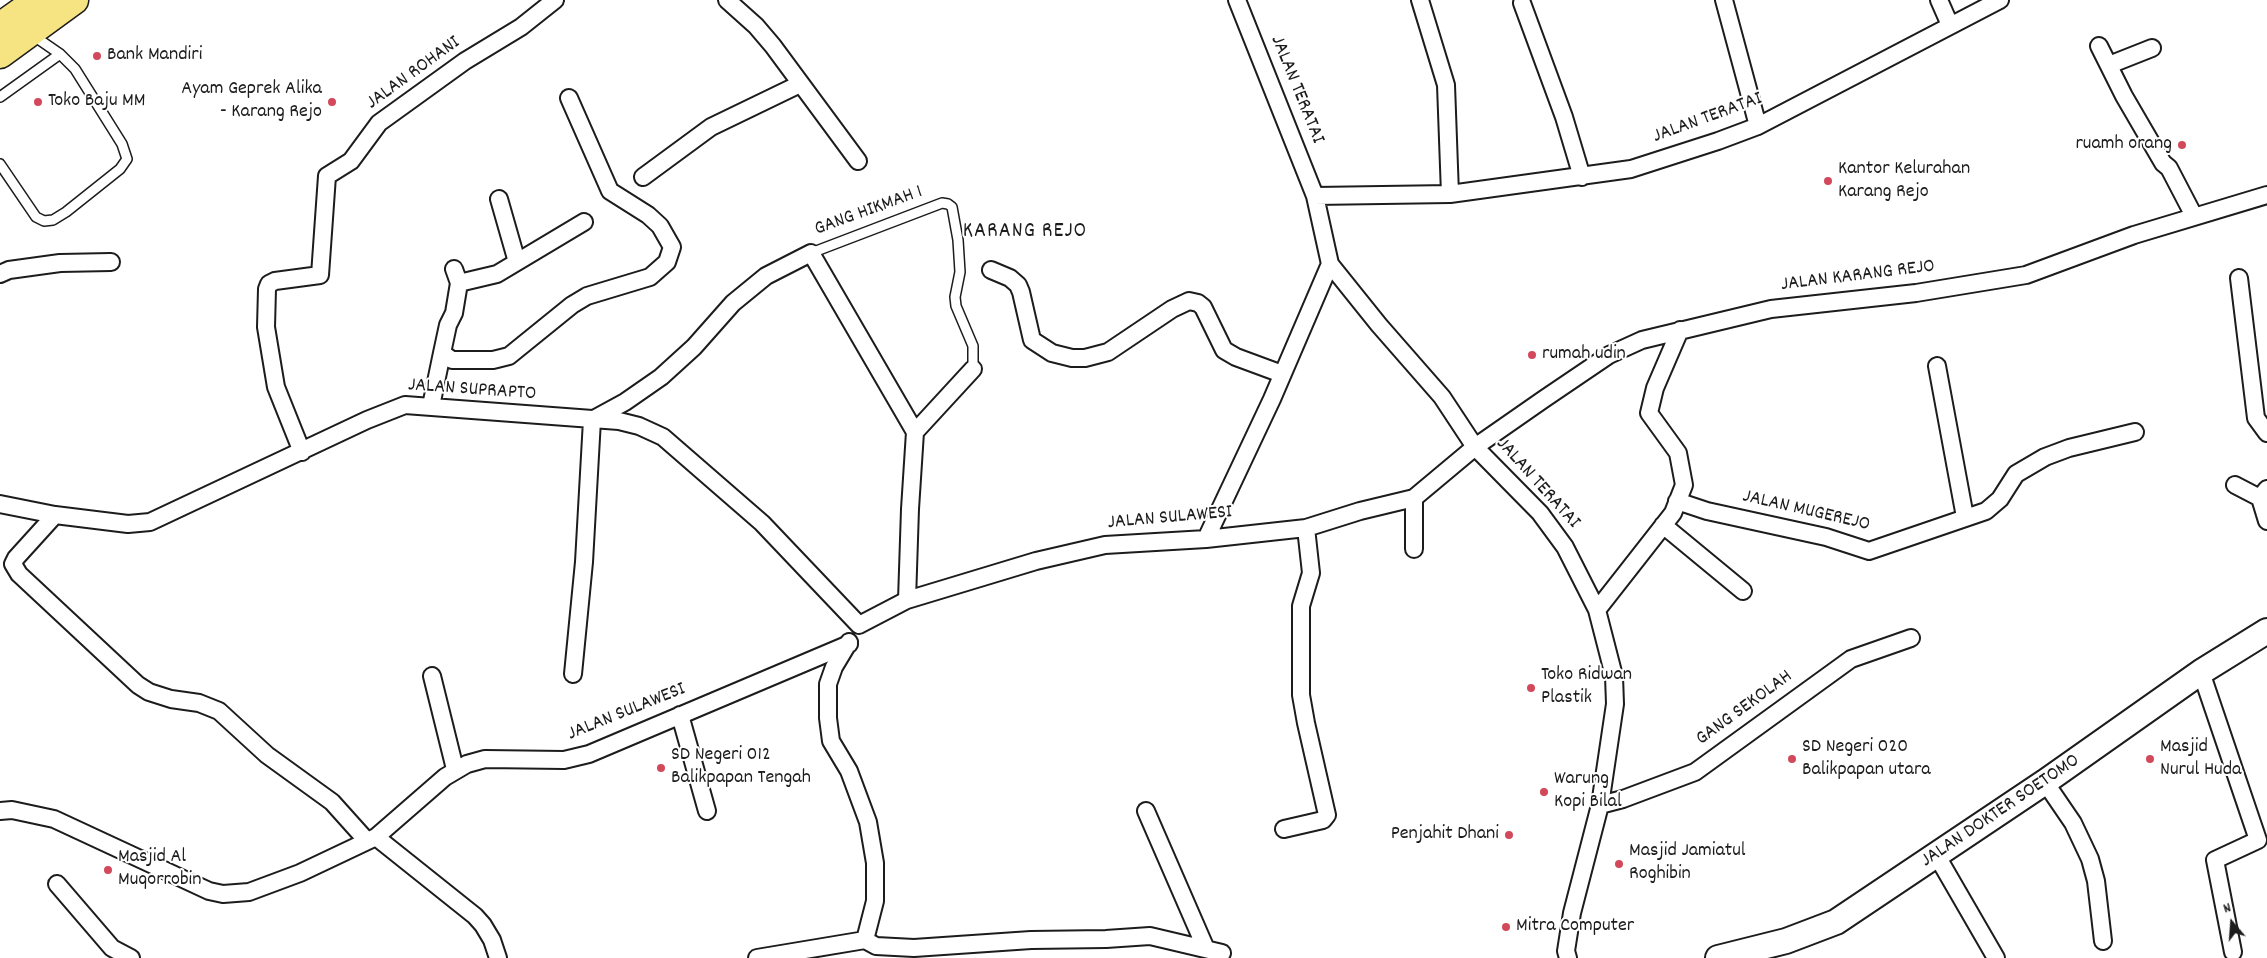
<!DOCTYPE html>
<html>
<head>
<meta charset="utf-8">
<style>
  body { margin:0 }
  #map { position:relative; width:2267px; height:958px; overflow:hidden; background:#fff; font-family:Dekko,sans-serif }
  canvas { display:block }
  .north { position:absolute; left:2207px; top:898px; width:50px; height:50px; -webkit-text-stroke:4px #fff; paint-order:stroke; rotate:342deg; font-size:14px; font-weight:700; line-height:20px; text-align:center; color:#1c1c1c }
  .north::after { content:''; display:block; margin:auto; width:18px; height:22px; background:#1c1c1c; clip-path:polygon(50% 0,100% 100%,50% 72%,0 100%) }
</style>
</head>
<body>
<div id="map">
<canvas width="2267" height="958"></canvas>
<div class="north">N</div>
</div>
<script>
const ctx = document.querySelector('canvas').getContext('2d');
ctx.lineJoin = 'round';
function poly(rows) {
  const path = new Path2D();
  for (const r of rows) {
    path.moveTo(r[0], r[1]);
    for (let i = 2; i < r.length; i += 2) path.lineTo(r[i], r[i + 1]);
  }
  return path;
}
function trace(path, color, width, dash) {
  ctx.strokeStyle = color;
  ctx.lineWidth = width;
  ctx.lineCap = dash ? 'butt' : 'round';
  ctx.setLineDash(dash || []);
  ctx.stroke(path);
}
function label(font, color, halo, rows, align = 'center') {
  ctx.font = font + ' Dekko,sans-serif';
  ctx.lineWidth = 4;
  ctx.setLineDash([]);
  ctx.textBaseline = 'middle';
  ctx.strokeStyle = halo;
  ctx.fillStyle = color;
  for (const [text, x, y, turn = 0] of rows) {
    ctx.save();
    ctx.translate(x, y);
    ctx.rotate((+turn || 0) * Math.PI / 180);
    ctx.textAlign = isNaN(turn) ? turn : align;
    if (halo) ctx.strokeText(text, 0, 0);
    ctx.fillText(text, 0, 0);
    ctx.restore();
  }
}
const lane = poly([
  [0,97,60,54],
  [0,164,36,217,44,221,53,220,66,212,120,169,127,159,122,144,75,69,60,54,31,34],
  [811,253,942,203,948,204,952,207,958,240,960,272,955,297,956,306,973,346,973,369]
]);
const street = poly([
  [727,0,756,26,773,46,858,161],
  [1237,0,1315,196,1330,264,1379,325,1442,397,1475,447,1540,513,1565,547,1597,610,1614,676,1615,704,1600,805,1572,913,1566,951,1568,958],
  [1420,0,1446,85,1450,194],
  [1724,0,1758,126],
  [1939,0,1950,25],
  [1522,3,1564,117,1582,177],
  [2099,46,2124,96,2163,163,2169,168,2194,216],
  [2109,65,2152,48],
  [643,177,711,127,800,84],
  [1315,196,1450,194,1631,169,1718,141,1758,126,2000,0],
  [499,199,517,262],
  [454,269,459,283,454,313,448,325,442,353,452,360,493,360,509,356,572,305,587,296,650,277,667,262,672,247,660,226,648,215,610,191,569,98],
  [991,270,1010,278,1018,285,1021,292,1032,340,1052,353,1072,358,1085,358,1108,352,1172,309,1189,301,1198,303,1203,307,1224,350,1236,357,1282,374],
  [0,274,9,270,60,263,111,262],
  [2239,278,2256,418,2267,433],
  [459,283,497,274,584,222],
  [1937,366,1965,517],
  [431,406,442,353],
  [915,432,973,369],
  [302,452,276,387,266,327,267,289,269,284,275,281,320,275,327,176,351,161,379,123,465,61,521,27,555,0],
  [2235,485,2260,498,2267,489],
  [1414,498,1414,549],
  [2260,498,2267,521],
  [1677,501,1707,511,1826,537,1869,551,1986,511,2000,499,2016,474,2045,457,2069,448,2135,432],
  [0,504,55,515,128,524,150,522,367,420,405,405,619,421,639,426,663,437,762,523,859,625],
  [55,515,16,558,13,564,19,574,138,685,149,692,171,699,199,703,219,711,267,755,332,802,367,841],
  [1663,525,1743,591],
  [1206,539,1272,399,1330,264],
  [1597,610,1673,513,1684,485,1678,453,1649,413,1655,388,1680,330],
  [859,625,907,600,1036,561,1105,545,1206,539,1306,528,1360,511,1414,498,1475,447,1544,399,1609,355,1642,340,1771,309,1916,293,2026,275,2134,235,2267,195],
  [2201,672,2258,840,2215,860,2233,952],
  [573,674,584,562,592,420,625,402,661,377,694,347,733,303,766,276,811,253,915,432,910,509,907,600],
  [432,676,455,769],
  [680,715,707,811],
  [2045,782,2073,823,2090,859,2096,881,2103,941],
  [1600,805,1623,799,1695,772,1851,659,1911,638],
  [0,811,12,810,54,819,209,891,223,894,249,892,300,873,376,837,445,777,467,764,485,759,564,760,589,754,849,644],
  [1146,811,1206,949],
  [1284,829,1323,820,1327,815,1306,723,1301,695,1301,606,1311,573,1306,528],
  [376,837,475,916,483,925,492,940,498,958],
  [1937,856,1996,958],
  [57,884,112,948,131,958],
  [865,940,876,946,914,948,1031,940,1106,939,1150,936,1222,953],
  [757,958,865,940,875,901,875,863,868,822,849,771,831,741,828,718,828,684,834,667,849,642]
]);
const secondary = poly([
  [1718,958,1786,941,1836,922,2045,782,2201,672,2267,631]
]);
const highway = poly([
  [0,27,38,0],
  [0,54,74,0]
]);
const markers = [
  [97,56,5,"#d1495b"],
  [38,102,5,"#d1495b"],
  [332,102,5,"#d1495b"],
  [2182,145,5,"#d1495b"],
  [1828,181,5,"#d1495b"],
  [1532,355,5,"#d1495b"],
  [1531,688,5,"#d1495b"],
  [1792,759,5,"#d1495b"],
  [2150,759,5,"#d1495b"],
  [661,768,5,"#d1495b"],
  [1544,792,5,"#d1495b"],
  [1509,835,5,"#d1495b"],
  [1619,864,5,"#d1495b"],
  [108,870,5,"#d1495b"],
  [1506,927,5,"#d1495b"]
];
const poiNames = [
  ["Bank Mandiri",107,56],
  ["Ayam Geprek Alika",322,90,"right"],
  ["- Karang Rejo",322,113,"right"],
  ["Toko Baju MM",48,102],
  ["ruamh orang",2172,145,"right"],
  ["Kantor Kelurahan",1838,170],
  ["Karang Rejo",1838,193],
  ["rumah udin",1542,355],
  ["Toko Ridwan",1541,676],
  ["Plastik",1541,699],
  ["SD Negeri 020",1802,748],
  ["Balikpapan utara",1802,771],
  ["Masjid",2160,748],
  ["Nurul Huda",2160,771],
  ["SD Negeri 012",671,756],
  ["Balikpapan Tengah",671,779],
  ["Warung",1554,780],
  ["Kopi Bilal",1554,803],
  ["Penjahit Dhani",1499,835,"right"],
  ["Masjid Jamiatul",1629,852],
  ["Roghibin",1629,875],
  ["Masjid Al",118,858],
  ["Muqorrobin",118,881],
  ["Mitra Computer",1516,927]
];
const streetNames = [
  ["JALAN ROHANI",414,74,-36],
  ["JALAN TERATAI",1296,90,68],
  ["JALAN TERATAI",1708,119,-20],
  ["GANG HIKMAH 1",869,212,-20],
  ["JALAN KARANG REJO",1858,277,-7],
  ["JALAN SUPRAPTO",472,391,4],
  ["JALAN TERATAI",1537,484,48],
  ["JALAN MUGEREJO",1806,512,13],
  ["JALAN SULAWESI",1170,519,-5],
  ["GANG SEKOLAH",1745,709,-36],
  ["JALAN SULAWESI",627,713,-22],
  ["JALAN DOKTER SOETOMO",2001,812,-34]
];
const quarterNames = [
  ["KARANG REJO",1025,233]
];
trace(lane, '#1c1c1c', 12);
trace(street, '#1c1c1c', 20);
trace(secondary, '#1c1c1c', 28);
trace(highway, '#1c1c1c', 31);
trace(lane, '#fff', 9);
trace(street, '#fff', 16);
trace(secondary, '#fff', 24);
trace(highway, '#f6e381', 28);
for (const [x, y, r, color] of markers) {
  const dot = new Path2D();
  dot.arc(x, y, r, 0, 2 * Math.PI);
  ctx.fillStyle = color;
  ctx.fill(dot);
  trace(dot, '#fff', 2);
}
label('20px', '#1c1c1c', '#fff', poiNames, 'left');
label('20px', '#1c1c1c', '#fff', streetNames);
ctx.letterSpacing = '1px';
label('22px', '#1c1c1c', '#fff', quarterNames);
ctx.letterSpacing = '0px';
</script>
</body>
</html>
